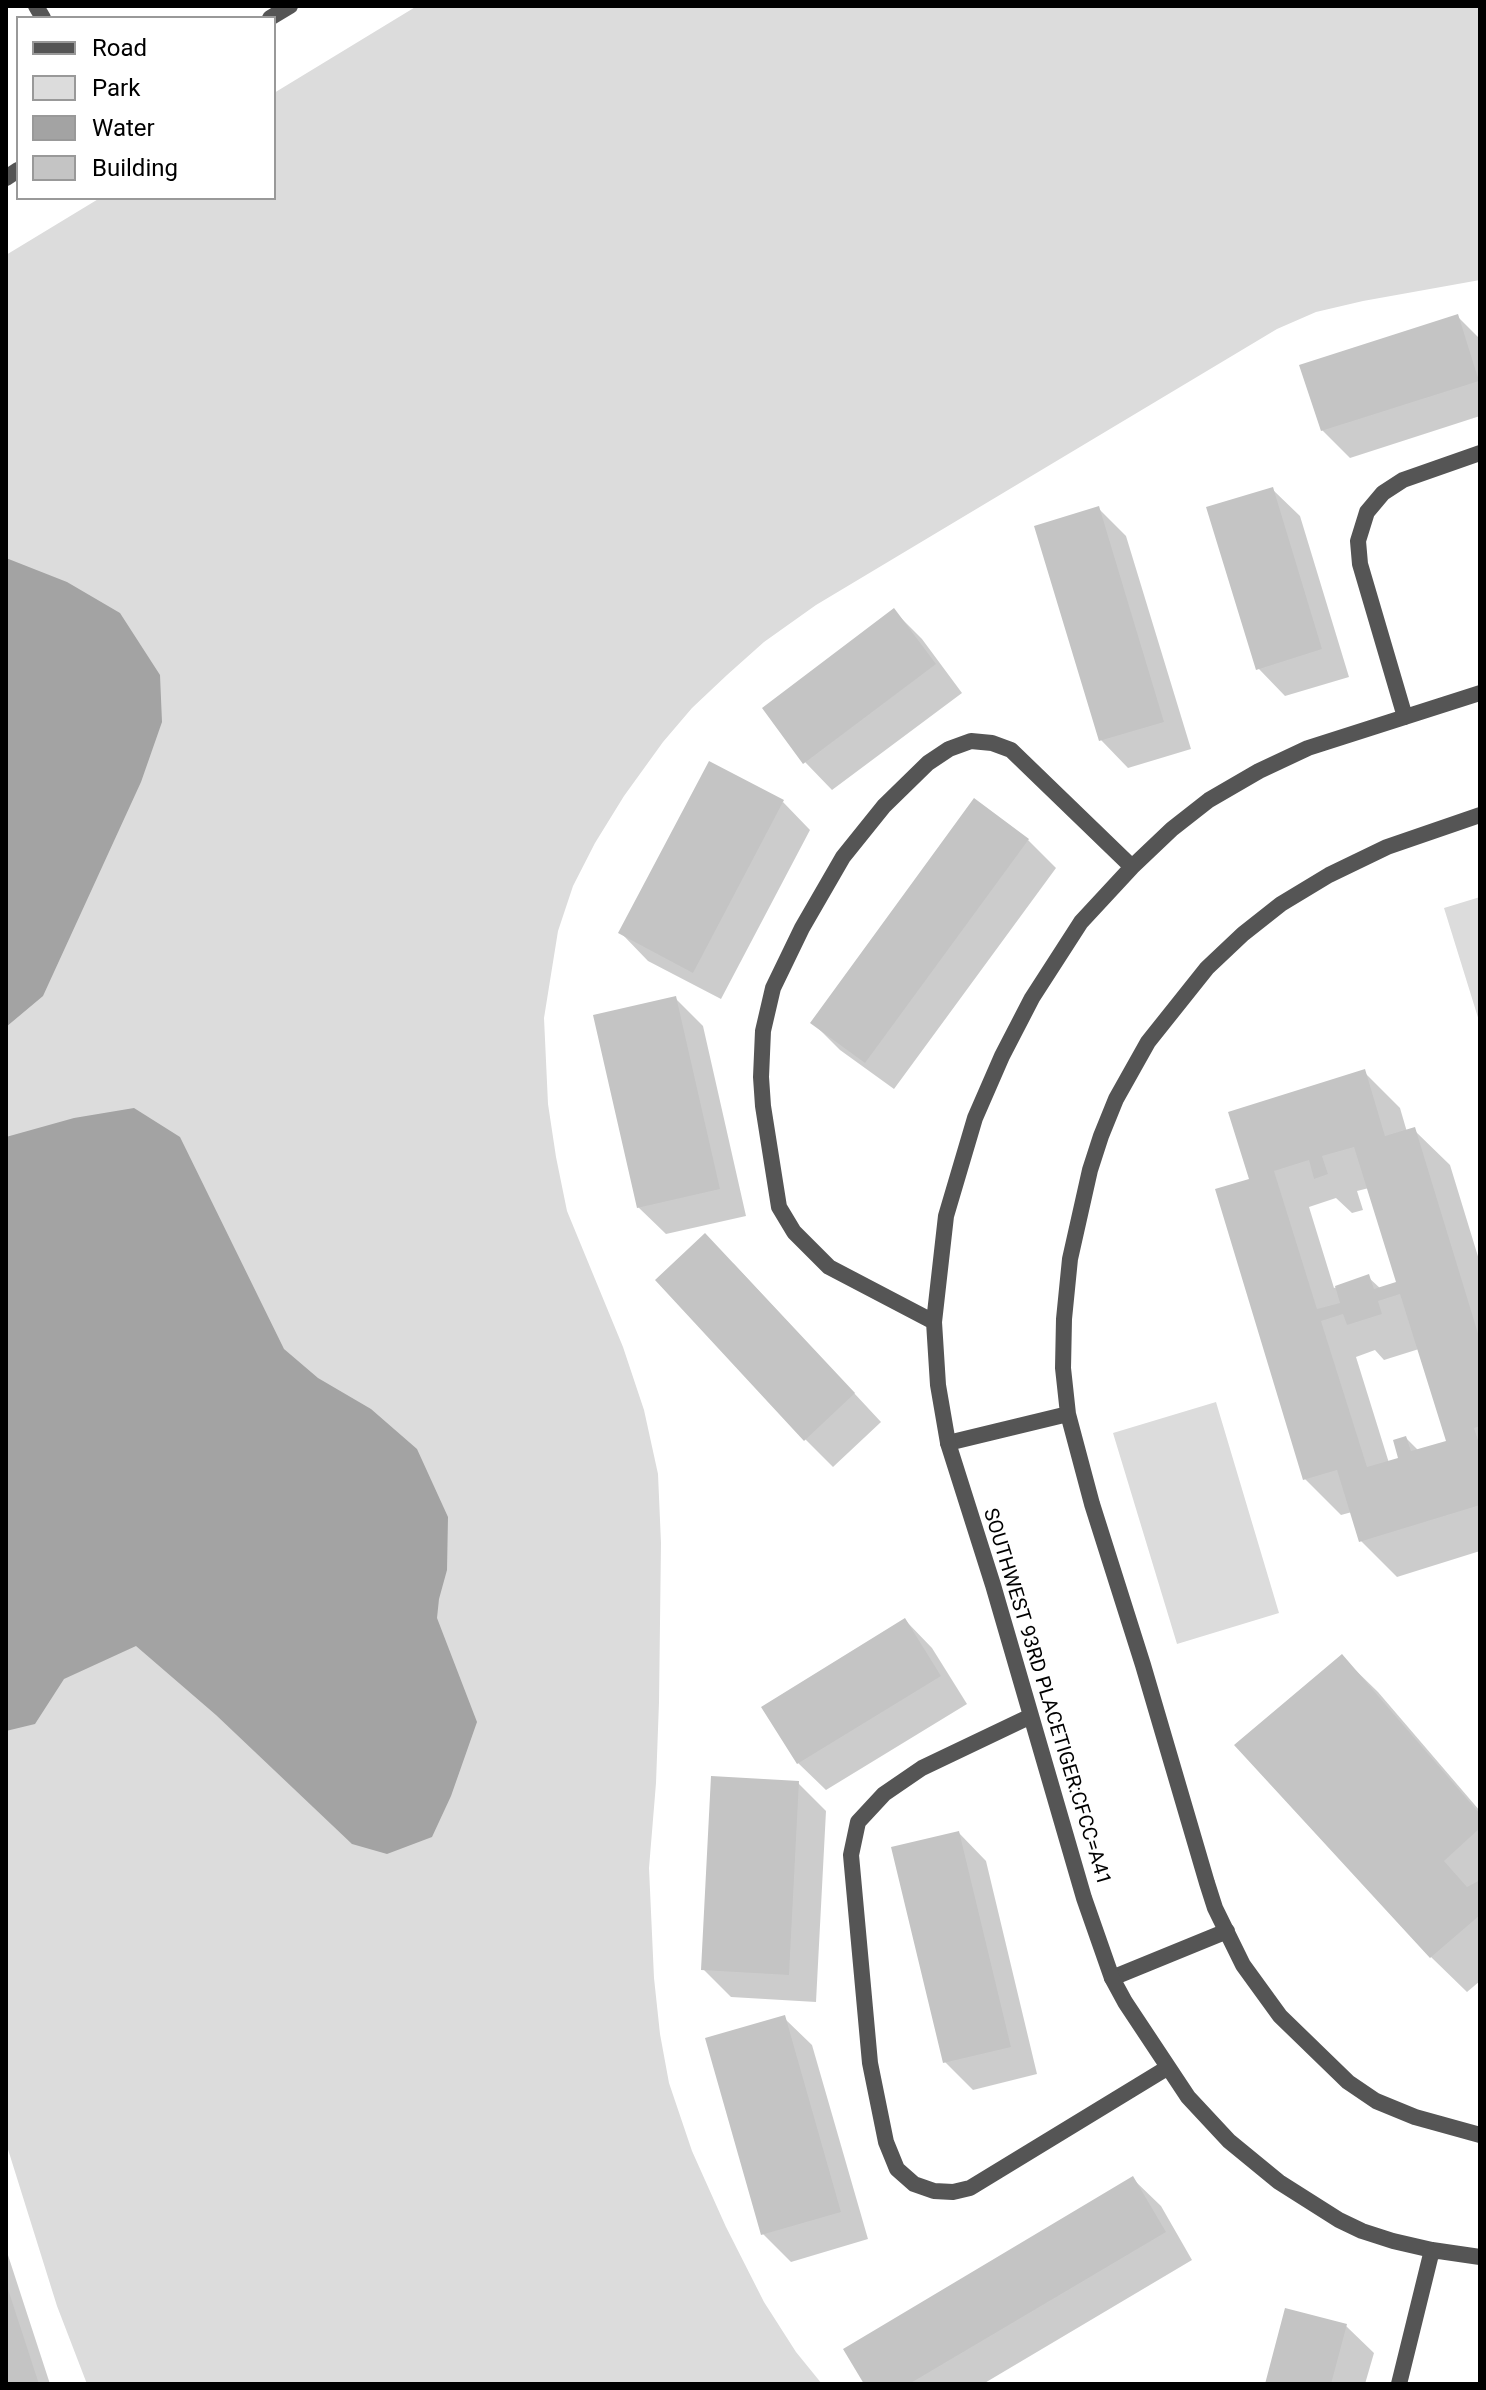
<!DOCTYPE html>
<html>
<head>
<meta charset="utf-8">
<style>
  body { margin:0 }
  #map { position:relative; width:1486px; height:2390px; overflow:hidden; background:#fff; font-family:Roboto,sans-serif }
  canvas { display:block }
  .frame { position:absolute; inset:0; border:8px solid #000; pointer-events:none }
  .legend { position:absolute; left:16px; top:16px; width:260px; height:184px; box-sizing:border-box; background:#fff; border:2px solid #999; margin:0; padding:10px 14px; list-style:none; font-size:24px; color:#000 }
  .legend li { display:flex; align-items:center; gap:16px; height:40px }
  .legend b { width:40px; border:2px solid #999 }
</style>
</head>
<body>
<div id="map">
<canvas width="1486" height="2390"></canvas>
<div class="frame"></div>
<ul class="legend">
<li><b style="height:10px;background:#555"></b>Road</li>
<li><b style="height:22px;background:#dcdcdc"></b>Park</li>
<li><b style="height:22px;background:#a3a3a3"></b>Water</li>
<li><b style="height:22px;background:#c4c4c4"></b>Building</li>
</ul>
</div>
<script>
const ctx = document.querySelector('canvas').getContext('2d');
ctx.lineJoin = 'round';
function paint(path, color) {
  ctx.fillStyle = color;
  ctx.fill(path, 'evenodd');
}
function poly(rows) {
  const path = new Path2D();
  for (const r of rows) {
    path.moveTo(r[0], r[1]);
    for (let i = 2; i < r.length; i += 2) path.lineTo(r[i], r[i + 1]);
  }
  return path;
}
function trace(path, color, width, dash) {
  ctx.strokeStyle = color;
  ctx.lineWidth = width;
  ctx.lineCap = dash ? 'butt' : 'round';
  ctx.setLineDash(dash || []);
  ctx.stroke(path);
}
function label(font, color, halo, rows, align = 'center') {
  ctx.font = font + ' Roboto,sans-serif';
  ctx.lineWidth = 7;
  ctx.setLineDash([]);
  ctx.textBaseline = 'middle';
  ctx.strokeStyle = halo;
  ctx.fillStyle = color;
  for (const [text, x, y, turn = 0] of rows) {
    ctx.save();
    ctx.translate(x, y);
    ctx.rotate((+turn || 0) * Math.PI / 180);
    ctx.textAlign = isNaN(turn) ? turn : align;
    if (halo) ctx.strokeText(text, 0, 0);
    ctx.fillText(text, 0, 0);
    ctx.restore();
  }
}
const green = poly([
  [417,6,1480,6,1480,280,1363,301,1316,312,1277,329,816,605,764,642,727,675,692,708,663,742,624,796,595,843,573,886,558,931,544,1018,548,1104,556,1157,567,1211,623,1347,644,1410,658,1474,661,1543,659,1702,656,1783,649,1868,654,1978,660,2034,669,2083,692,2151,726,2227,764,2302,796,2352,822,2384,87,2384,57,2306,6,2143,6,255,100,198,274,198,274,93],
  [1480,897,1480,1024,1444,908],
  [1216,1402,1279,1613,1177,1644,1113,1433]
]);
const water = poly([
  [6,558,67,582,120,613,160,675,162,722,141,782,43,996,6,1027],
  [134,1108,180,1137,284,1349,318,1378,371,1409,417,1449,448,1517,447,1570,439,1599,437,1618,477,1722,451,1796,432,1837,387,1854,352,1844,216,1715,136,1646,64,1679,35,1724,6,1731,6,1137,74,1118]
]);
const shadow = poly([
  [1457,316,1480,339,1480,416,1350,458,1322,430],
  [1272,489,1300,516,1349,677,1285,696,1258,668],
  [1098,508,1126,536,1191,749,1128,768,1101,740],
  [894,611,922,639,962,693,832,790,805,762],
  [783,802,810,830,721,999,648,961,621,933],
  [1028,840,1056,868,894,1089,840,1050,813,1023],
  [675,998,703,1026,746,1216,666,1234,638,1207],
  [1364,1072,1400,1108,1407,1132,1414,1130,1450,1165,1480,1263,1480,1551,1397,1577,1361,1541,1352,1512,1341,1515,1305,1479,1251,1180],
  [1369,1188,1398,1284,1381,1289,1368,1277,1334,1288,1309,1207,1336,1198,1352,1213,1363,1210,1357,1191],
  [1419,1349,1448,1442,1419,1451,1406,1438,1401,1459,1389,1463,1356,1357,1375,1350,1384,1360],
  [733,1263,881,1422,833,1467,805,1439],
  [905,1620,932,1648,967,1704,826,1790,798,1763],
  [1342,1657,1378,1692,1480,1811,1480,1981,1467,1992,1431,1957],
  [798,1783,826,1811,816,2002,731,1997,703,1969],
  [959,1833,986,1861,1037,2074,973,2090,945,2062],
  [784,2018,812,2045,868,2239,791,2262,763,2234],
  [1133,2179,1161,2206,1192,2260,983,2384,866,2384],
  [6,2249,50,2384,6,2384],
  [1346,2326,1374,2353,1365,2384,1267,2384]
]);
const building = poly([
  [1458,314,1479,381,1321,431,1299,365],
  [1273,487,1322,649,1256,670,1206,507],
  [1099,506,1164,722,1099,741,1034,526],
  [894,608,936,664,803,764,762,708],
  [709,761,784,800,693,973,618,933],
  [974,798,1029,839,865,1063,810,1023],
  [676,996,720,1189,637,1208,593,1015],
  [1365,1069,1385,1136,1415,1127,1480,1340,1480,1426,1474,1428,1480,1446,1480,1505,1359,1542,1337,1470,1303,1480,1215,1189,1249,1179,1228,1112],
  [1354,1147,1396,1282,1374,1289,1369,1274,1335,1286,1340,1303,1317,1309,1274,1171,1309,1160,1314,1179,1328,1174,1322,1156],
  [1400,1294,1446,1441,1411,1451,1406,1436,1393,1440,1398,1458,1367,1467,1321,1321,1343,1314,1347,1325,1382,1314,1378,1301],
  [705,1233,855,1393,804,1441,655,1280],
  [905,1618,941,1676,797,1764,761,1707],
  [1342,1654,1480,1814,1480,1828,1444,1861,1467,1887,1480,1880,1480,1915,1430,1958,1234,1745],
  [711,1776,799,1781,789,1975,701,1970],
  [959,1831,1011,2047,943,2063,891,1847],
  [785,2015,841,2212,761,2235,705,2038],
  [1133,2176,1166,2232,909,2384,864,2384,843,2349],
  [6,2286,7,2286,39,2384,6,2384],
  [1285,2308,1347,2324,1331,2384,1265,2384]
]);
const service = poly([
  [1480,815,1387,847,1329,875,1281,904,1243,934,1207,968,1148,1042,1116,1099,1101,1136,1090,1170,1070,1259,1064,1319,1063,1368,1068,1414,1092,1504,1143,1665,1207,1883,1215,1908,1243,1965,1280,2016,1348,2082,1376,2101,1415,2117,1480,2135],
  [948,1443,1068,1414],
  [1112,1978,1227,1931]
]);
const minor = poly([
  [36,6,43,18],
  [1480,693,1308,748,1259,771,1209,800,1172,829,1132,867,1081,922,1032,998,1002,1056,975,1118,946,1216,934,1322,938,1385,948,1443,993,1585,1084,1898,1112,1978,1125,2002,1188,2097,1229,2141,1279,2182,1339,2220,1362,2231,1393,2241,1432,2250,1480,2257],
  [1405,717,1360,564,1358,541,1367,512,1383,493,1403,480,1480,453],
  [934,1322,829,1267,794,1232,779,1207,763,1106,761,1077,763,1031,773,988,802,928,843,857,884,806,928,763,949,749,971,741,992,743,1011,750,1132,867],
  [1031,1716,922,1768,884,1794,858,1822,851,1855,870,2063,886,2142,897,2169,914,2184,934,2191,953,2192,970,2188,1167,2068],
  [1399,2384,1432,2250]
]);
const tertiary = poly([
  [270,18,290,6],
  [6,178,18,170]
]);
const streetNames = [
  ["SOUTHWEST 93RD PLACETIGER:CFCC=A41",1046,1697,73]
];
paint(green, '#dcdcdc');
paint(water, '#a3a3a3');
paint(shadow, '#0003');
paint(building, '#c4c4c4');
trace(service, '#555', 16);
trace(minor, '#555', 16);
trace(tertiary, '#555', 16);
label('20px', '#000', '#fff', streetNames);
</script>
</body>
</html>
